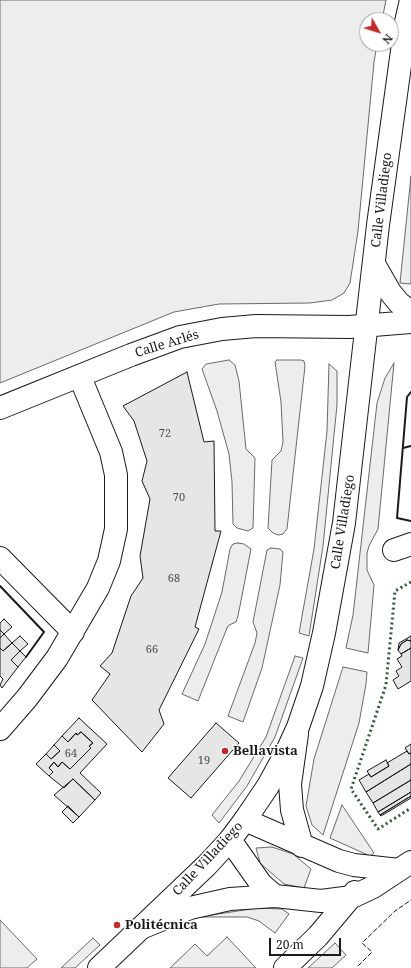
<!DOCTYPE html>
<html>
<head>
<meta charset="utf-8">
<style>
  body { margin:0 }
  #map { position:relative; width:411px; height:968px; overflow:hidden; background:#fff; font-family:"Noto Serif",serif }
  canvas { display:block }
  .north { position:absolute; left:359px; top:12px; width:40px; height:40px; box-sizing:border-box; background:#fff; border:1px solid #a3a3a3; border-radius:50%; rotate:129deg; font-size:11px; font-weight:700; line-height:16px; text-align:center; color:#1a1a1a }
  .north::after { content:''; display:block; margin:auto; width:14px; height:18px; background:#c62828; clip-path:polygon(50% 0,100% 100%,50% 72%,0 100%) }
  .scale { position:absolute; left:269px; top:938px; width:72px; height:18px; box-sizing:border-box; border:2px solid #1a1a1a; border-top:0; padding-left:5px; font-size:12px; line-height:14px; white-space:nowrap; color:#1a1a1a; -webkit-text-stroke:3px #fff; paint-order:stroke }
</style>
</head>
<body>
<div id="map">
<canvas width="411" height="968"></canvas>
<div class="north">N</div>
<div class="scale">20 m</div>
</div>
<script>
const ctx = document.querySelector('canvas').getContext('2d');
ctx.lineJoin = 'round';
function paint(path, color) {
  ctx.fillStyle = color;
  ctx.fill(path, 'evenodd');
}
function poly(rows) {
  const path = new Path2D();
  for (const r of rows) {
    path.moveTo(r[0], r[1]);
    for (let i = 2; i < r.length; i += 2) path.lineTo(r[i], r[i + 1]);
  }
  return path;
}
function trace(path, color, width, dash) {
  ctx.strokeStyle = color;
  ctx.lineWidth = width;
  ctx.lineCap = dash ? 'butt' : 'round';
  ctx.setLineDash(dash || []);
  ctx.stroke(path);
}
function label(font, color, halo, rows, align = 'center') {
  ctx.font = font + ' "Noto Serif",serif';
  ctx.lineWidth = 3;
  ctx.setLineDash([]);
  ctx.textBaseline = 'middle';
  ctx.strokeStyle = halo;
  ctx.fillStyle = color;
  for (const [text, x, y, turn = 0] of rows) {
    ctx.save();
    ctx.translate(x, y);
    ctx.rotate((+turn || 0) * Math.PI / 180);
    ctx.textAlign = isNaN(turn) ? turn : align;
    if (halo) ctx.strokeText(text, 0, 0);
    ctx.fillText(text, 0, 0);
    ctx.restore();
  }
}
const built = poly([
  [0,0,386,0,382,20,367,20,367,44,377,44,374,62,358,231,350,283,344,293,332,300,310,303,219,304,174,312,0,383,0,0],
  [411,176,411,284,400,283,411,176],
  [229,360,235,365,239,381,246,449,255,458,253,528,248,531,237,528,233,524,232,482,229,454,217,411,202,369,206,364,229,360],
  [277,360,301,360,304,361,305,366,287,529,283,534,278,535,273,533,268,528,272,460,281,451,283,442,281,402,275,362,277,360],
  [394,363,378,529,369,546,367,553,367,570,374,585,368,653,346,648,353,615,377,403,385,378,394,363],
  [329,364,337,371,337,405,323,546,309,636,299,633,314,549,327,431,329,364],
  [238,543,244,544,251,549,238,616,236,622,229,625,227,628,198,701,182,694,205,644,222,592,230,549,233,544,238,543],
  [271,548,280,549,283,552,280,585,262,668,243,722,228,716,255,643,257,633,253,622,267,550,271,548],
  [295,656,303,658,275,737,247,786,219,823,212,815,239,781,266,737,295,656],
  [343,667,367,672,366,684,359,723,323,835,312,825,306,806,314,759,343,667],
  [342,805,374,853,370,856,330,838,342,805],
  [272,847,293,854,311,869,304,888,284,884,260,863,256,848,272,847],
  [257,908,282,909,289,914,275,933,259,921,247,917,199,917,257,908],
  [0,920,37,959,27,968,0,968,0,920],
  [227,937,256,968,170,968,195,944,207,956,227,937],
  [93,938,100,945,75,968,61,968,93,938],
  [335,943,346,955,332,968,308,968,335,943]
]);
const building = poly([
  [187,372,204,442,214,441,215,531,221,531,195,627,199,629,159,710,164,724,142,752,92,700,110,674,100,666,112,653,131,596,143,578,140,556,150,499,142,481,147,461,134,421,123,406,187,372],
  [4,619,12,627,4,634,0,630,0,623,4,619],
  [0,630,4,634,0,638,0,630],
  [4,634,12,643,3,651,0,648,0,638,4,634],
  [20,636,28,644,20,651,12,643,20,636],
  [411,636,411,641,407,640,401,644,398,650,399,643,411,636],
  [407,640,411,641,411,648,401,654,398,650,401,644,407,640],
  [12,643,20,651,11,660,18,667,2,688,0,685,3,679,0,676,0,648,3,651,12,643],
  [411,648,411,681,398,689,393,680,399,676,396,671,402,667,397,659,402,656,401,654,411,648],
  [20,651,26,657,18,667,11,660,20,651],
  [79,718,107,744,80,773,101,793,95,800,73,779,64,788,49,776,53,772,49,768,54,762,58,767,62,762,70,769,91,748,89,746,93,743,81,732,77,735,76,733,68,742,62,736,79,718],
  [216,723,239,743,191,798,168,778,216,723],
  [81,732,93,743,89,746,91,748,70,769,62,762,58,767,54,762,49,768,53,772,49,776,36,764,46,754,51,759,60,751,54,745,62,736,68,742,76,733,77,735,81,732],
  [411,744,411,753,409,754,405,748,411,744],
  [54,745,60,751,51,759,46,754,54,745],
  [407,751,409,754,411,753,411,764,366,792,359,780,369,774,371,777,389,766,387,763,407,751],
  [386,760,389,766,371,777,367,771,386,760],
  [411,764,411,780,373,803,366,792,411,764],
  [73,779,95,800,79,817,54,795,73,779],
  [411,780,411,792,378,812,373,803,411,780],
  [411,792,411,796,380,815,378,812,411,792],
  [411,796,411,798,381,816,380,815,411,796],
  [68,806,79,817,73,823,62,812,68,806]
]);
const minor = poly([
  [374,264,390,292,399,303,411,312],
  [0,408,131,355,180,337,222,329,256,326,349,327,411,322],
  [394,550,411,544],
  [0,558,73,632],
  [0,729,27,698,57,658,98,588,109,561,116,529,116,475,111,452,80,377],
  [297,734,290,784,292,810,302,846],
  [245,820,339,861,354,865,399,870],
  [230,840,261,884,275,896],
  [141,928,190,908,230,899,275,896,321,901,352,897,373,887,411,862],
  [285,968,318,936,355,892]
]);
const highway = poly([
  [99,968,207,865,230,840,245,820,268,786,287,751,298,727,312,686,324,633,344,523,378,225,406,22,411,0]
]);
const hedge = poly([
  [411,582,395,591,386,685,351,789,378,829,411,808]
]);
const fence = poly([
  [358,966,372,952,362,943,395,911,411,900]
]);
const wall = poly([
  [411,392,407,397,397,518,411,521],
  [403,448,411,446],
  [0,586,44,632,26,657]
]);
const markers = [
  [225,751,4,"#c62828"],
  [117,925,4,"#c62828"]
];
const numberNames = [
  ["72",165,434],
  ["70",179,498],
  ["68",174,579],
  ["66",152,650],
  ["64",71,754],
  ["19",204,761]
];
const streetNames = [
  ["Calle Villadiego",382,200,-83],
  ["Calle Arlés",167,344,-17],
  ["Calle Villadiego",343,522,-81],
  ["Calle Villadiego",208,859,-47]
];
const poiNames = [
  ["Bellavista",233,751],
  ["Politécnica",125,925]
];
paint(built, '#ededed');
trace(built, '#6a6a6a', 1);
paint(building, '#e6e6e6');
trace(building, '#1a1a1a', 1);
trace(minor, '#1a1a1a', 24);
trace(highway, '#1a1a1a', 24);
trace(minor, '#fff', 22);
trace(highway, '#fff', 22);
trace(hedge, '#2b5a34', 3, [2, 3]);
trace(fence, '#1a1a1a', 1, [5, 2]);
trace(wall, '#1a1a1a', 2);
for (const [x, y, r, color] of markers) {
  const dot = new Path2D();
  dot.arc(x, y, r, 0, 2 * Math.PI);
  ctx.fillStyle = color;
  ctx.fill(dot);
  trace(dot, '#fff', 1.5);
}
label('11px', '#4d4d4d', null, numberNames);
label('13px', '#1a1a1a', '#fff', streetNames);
label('bold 13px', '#1a1a1a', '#fff', poiNames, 'left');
</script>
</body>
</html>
